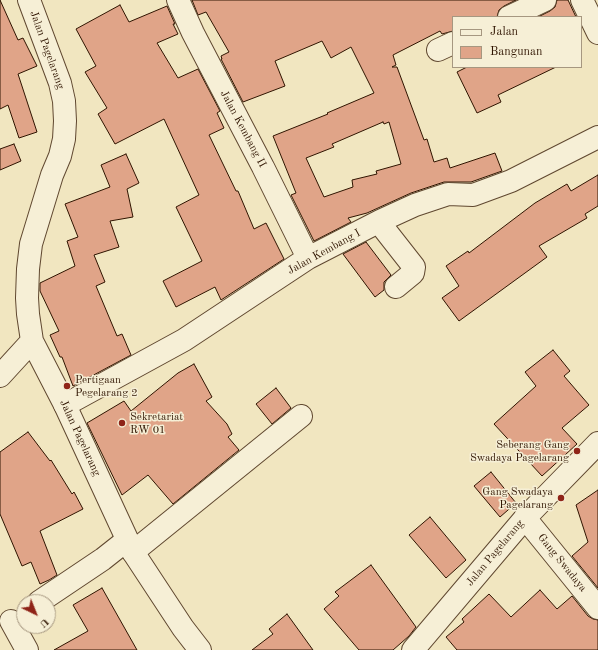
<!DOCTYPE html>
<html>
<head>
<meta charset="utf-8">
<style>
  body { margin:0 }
  #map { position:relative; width:598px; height:650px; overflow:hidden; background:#f1e6c0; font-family:"Old Standard TT",serif }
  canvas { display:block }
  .legend { position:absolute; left:452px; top:16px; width:130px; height:52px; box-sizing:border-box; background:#f6efd6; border:1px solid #a69780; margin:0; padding:5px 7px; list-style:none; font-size:12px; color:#2f1400 }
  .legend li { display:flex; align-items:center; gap:8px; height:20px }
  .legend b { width:20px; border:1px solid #a69780 }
  .north { position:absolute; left:16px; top:594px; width:40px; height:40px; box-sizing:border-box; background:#f6efd6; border:1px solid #a69780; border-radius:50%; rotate:137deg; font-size:11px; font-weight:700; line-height:16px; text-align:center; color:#2f1400 }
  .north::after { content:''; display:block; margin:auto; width:14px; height:18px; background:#8f2418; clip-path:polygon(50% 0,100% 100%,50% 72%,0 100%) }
</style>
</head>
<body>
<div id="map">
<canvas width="598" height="650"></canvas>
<ul class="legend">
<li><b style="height:5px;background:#f6efd6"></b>Jalan</li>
<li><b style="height:11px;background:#e0a488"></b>Bangunan</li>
</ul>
<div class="north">U</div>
</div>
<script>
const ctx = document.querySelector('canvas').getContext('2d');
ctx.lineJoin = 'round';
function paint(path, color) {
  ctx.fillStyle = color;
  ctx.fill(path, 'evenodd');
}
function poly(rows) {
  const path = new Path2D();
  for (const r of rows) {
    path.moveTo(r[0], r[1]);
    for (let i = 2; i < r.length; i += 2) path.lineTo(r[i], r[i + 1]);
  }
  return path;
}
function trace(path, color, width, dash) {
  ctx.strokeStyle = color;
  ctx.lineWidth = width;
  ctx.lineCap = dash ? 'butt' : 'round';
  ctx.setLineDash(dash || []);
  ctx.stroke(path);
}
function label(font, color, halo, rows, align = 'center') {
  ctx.font = font + ' "Old Standard TT",serif';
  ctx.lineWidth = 3;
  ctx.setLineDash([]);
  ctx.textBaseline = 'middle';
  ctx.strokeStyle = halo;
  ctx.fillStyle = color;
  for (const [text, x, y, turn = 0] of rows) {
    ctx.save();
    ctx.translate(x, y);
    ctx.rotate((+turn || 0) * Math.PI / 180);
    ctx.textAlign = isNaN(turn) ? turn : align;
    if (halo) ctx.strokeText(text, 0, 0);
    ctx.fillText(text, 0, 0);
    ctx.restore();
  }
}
const building = poly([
  [0,0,18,40,23,38,37,66,18,74,37,132,19,138,8,105,0,109,0,0],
  [192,0,516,0,504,6,499,10,497,17,453,17,453,31,442,34,440,31,393,55,396,65,392,67,397,67,424,140,427,139,434,162,447,158,450,168,495,153,502,171,471,182,444,182,411,193,367,213,348,218,351,222,314,241,291,195,296,193,273,136,328,114,327,113,374,93,351,47,331,58,322,41,275,61,285,86,243,102,221,59,222,59,221,56,229,52,206,12,198,15,192,0],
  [383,122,384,124,389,122,401,164,376,171,377,174,352,180,353,187,324,197,306,158,334,147,332,144,383,122],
  [557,0,568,0,576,17,538,17,550,11,555,7,557,0],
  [120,5,129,22,167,6,175,24,173,24,178,34,157,43,178,78,198,69,220,111,217,113,224,128,209,135,236,191,238,191,254,229,266,223,284,259,221,300,215,287,176,307,163,281,202,261,176,207,199,195,164,119,115,144,98,114,107,108,85,72,96,66,76,29,120,5],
  [467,67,556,67,498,95,501,102,477,113,457,72,467,67],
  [14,144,21,161,0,170,0,149,14,144],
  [126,154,139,183,127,189,133,217,110,221,119,247,94,255,105,282,96,286,117,336,122,334,131,355,73,386,62,357,60,357,50,335,59,331,40,291,40,283,75,266,67,241,78,237,65,204,110,187,101,165,126,154],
  [598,175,598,206,585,214,587,218,539,246,547,257,459,321,442,298,459,286,446,266,468,251,469,253,535,203,567,184,571,191,598,175],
  [366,242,391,275,384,282,384,290,375,297,343,254,366,242],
  [553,350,570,371,564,376,589,405,562,428,577,444,542,476,494,424,536,386,525,372,553,350],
  [194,364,212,397,206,401,227,424,232,434,228,437,239,450,173,504,148,475,122,495,87,423,124,401,131,411,178,373,194,364],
  [276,388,291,408,272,424,256,404,276,388],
  [28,432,50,461,51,460,72,494,74,492,83,509,40,531,57,575,49,580,40,584,31,562,22,566,0,514,0,452,28,432],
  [491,472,516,503,500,517,474,486,491,472],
  [598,490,598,588,572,556,588,542,576,505,598,490],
  [430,517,466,560,446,578,409,535,430,517],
  [371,565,416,627,409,636,393,650,359,650,324,609,339,596,335,592,371,565],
  [102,588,137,650,54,650,88,631,73,605,102,588],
  [540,590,557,609,572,596,588,616,593,619,598,620,598,650,457,650,446,637,464,622,462,619,489,594,511,617,540,590],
  [287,614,313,650,252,650,273,634,269,629,287,614]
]);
const minor = poly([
  [178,0,193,33,263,167,308,258],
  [582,0,598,33],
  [509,17,545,0],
  [438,50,453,43],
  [380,221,385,230,414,267,413,273,396,287],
  [65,405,184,340,308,258,380,221,415,205,448,194,473,195,511,181,598,137],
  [525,518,598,608],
  [133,552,301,416],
  [39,602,103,559,127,540],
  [11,621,27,650]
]);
const tertiary = poly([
  [29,0,60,83,64,101,65,121,64,139,60,156,52,175,31,244,28,269,27,298,28,314,32,341,65,405,133,552,183,628,200,650],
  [0,376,32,341],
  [413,650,525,518,598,443]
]);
const markers = [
  [67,386,4,"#8f2418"],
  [122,423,4,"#8f2418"],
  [577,451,4,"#8f2418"],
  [561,498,4,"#8f2418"]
];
const streetNames = [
  ["Jalan Pagelarang",47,50,70],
  ["Jalan Kembang II",243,129,62],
  ["Jalan Kembang I",324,252,-29],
  ["Jalan Pagelarang",80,438,65],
  ["Jalan Pagelarang",495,553,-50],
  ["Gang Swadaya",562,563,51]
];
const poiNames = [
  ["Pertigaan",75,380],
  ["Pegelarang 2",75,393],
  ["Sekretariat",130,417],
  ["RW 01",130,430],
  ["Seberang Gang",569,445,"right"],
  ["Swadaya Pagelarang",569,458,"right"],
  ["Gang Swadaya",553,492,"right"],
  ["Pagelarang",553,505,"right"]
];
paint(building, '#e0a488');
trace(building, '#2f1400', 1);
trace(minor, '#604830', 24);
trace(tertiary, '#604830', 24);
trace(minor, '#f6efd6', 22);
trace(tertiary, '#f6efd6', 22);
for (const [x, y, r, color] of markers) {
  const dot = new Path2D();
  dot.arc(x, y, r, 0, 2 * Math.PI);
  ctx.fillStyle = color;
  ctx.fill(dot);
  trace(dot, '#f6efd6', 1.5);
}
label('11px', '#2f1400', '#f6efd6', streetNames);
label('11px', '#2f1400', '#f6efd6', poiNames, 'left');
</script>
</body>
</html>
